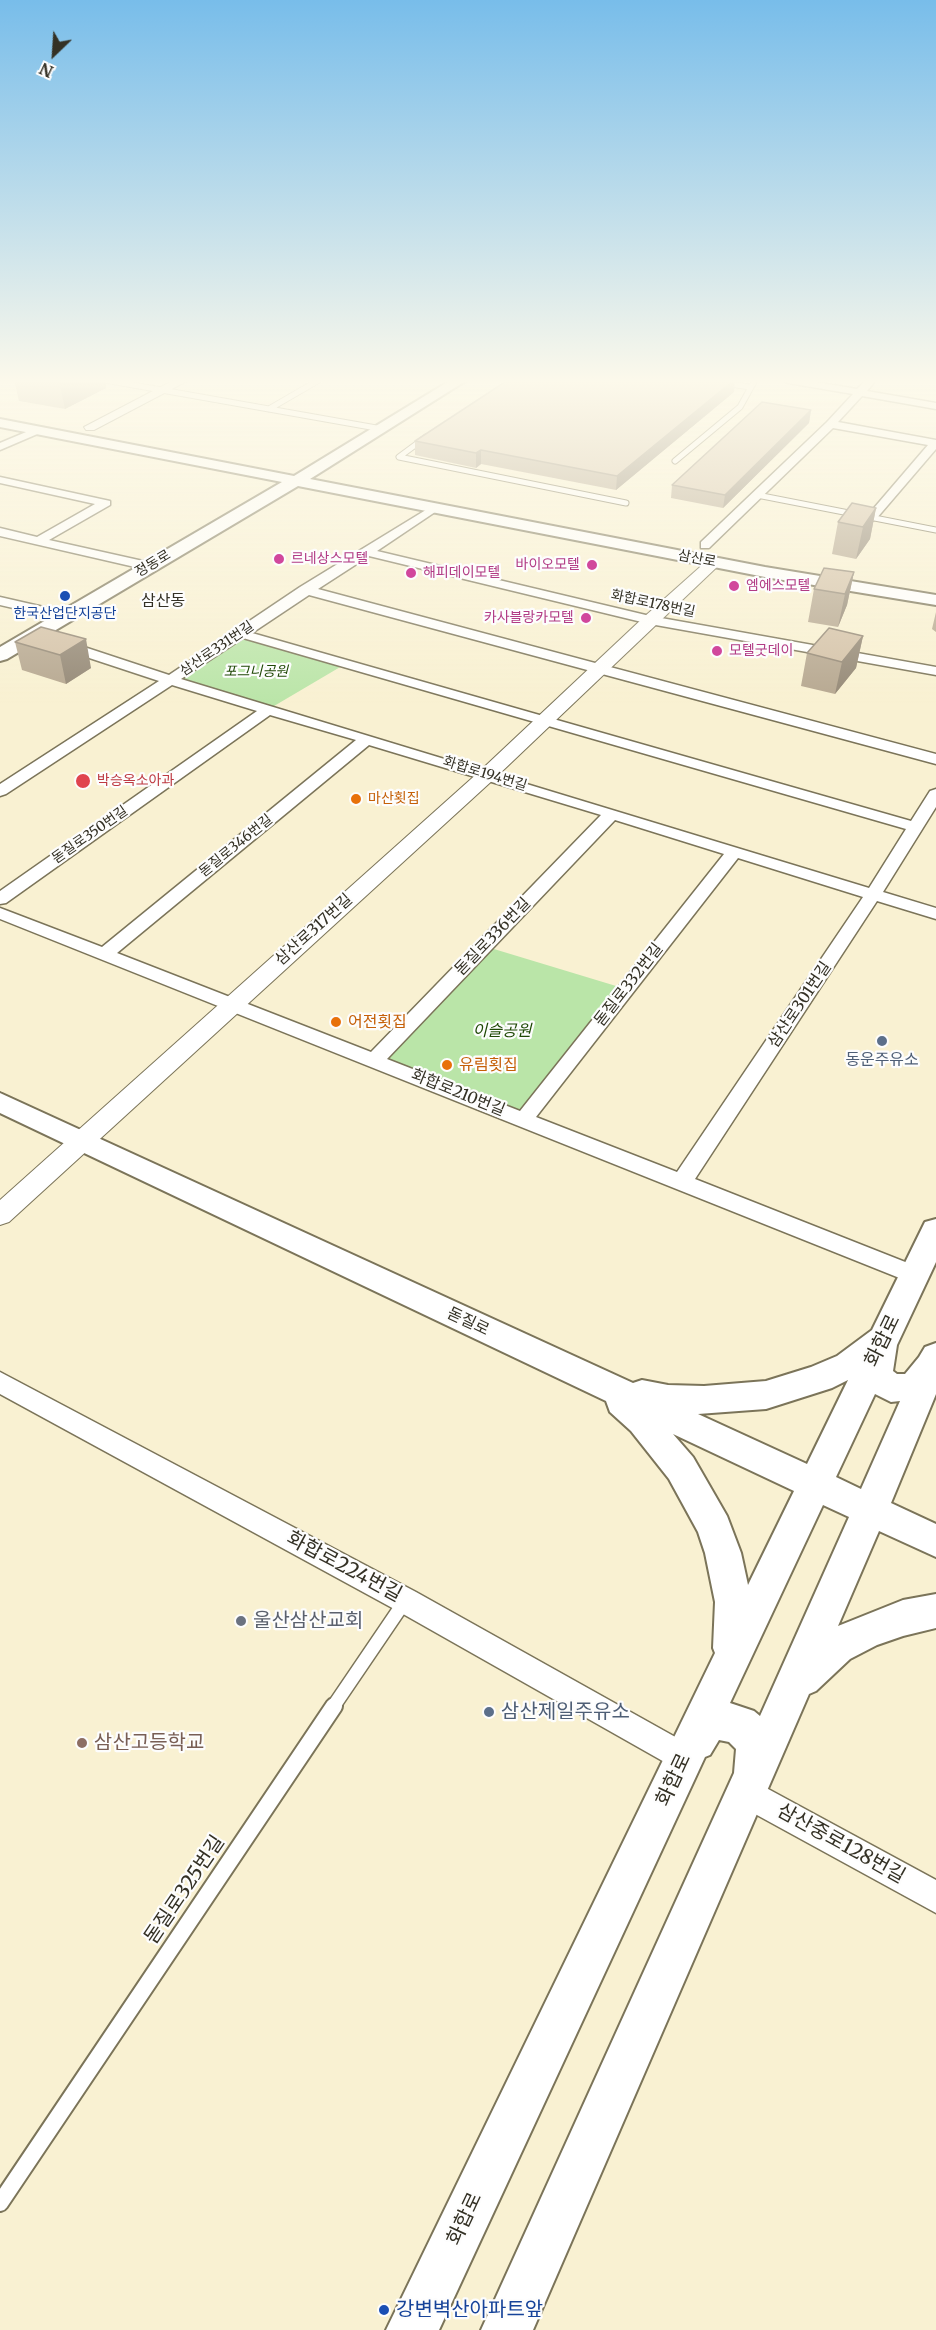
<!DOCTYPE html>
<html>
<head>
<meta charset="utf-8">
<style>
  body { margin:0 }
  #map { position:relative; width:936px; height:2330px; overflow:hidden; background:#f9f1d2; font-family:Merriweather,serif }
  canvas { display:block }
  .north { position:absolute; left:24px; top:24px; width:60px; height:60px; -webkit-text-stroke:4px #fdfdfd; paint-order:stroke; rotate:205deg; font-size:16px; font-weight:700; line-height:24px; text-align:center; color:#343125 }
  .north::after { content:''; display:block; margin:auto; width:21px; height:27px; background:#343125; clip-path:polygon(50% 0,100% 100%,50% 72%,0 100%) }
</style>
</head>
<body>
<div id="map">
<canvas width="936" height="2330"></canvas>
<div class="north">N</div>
</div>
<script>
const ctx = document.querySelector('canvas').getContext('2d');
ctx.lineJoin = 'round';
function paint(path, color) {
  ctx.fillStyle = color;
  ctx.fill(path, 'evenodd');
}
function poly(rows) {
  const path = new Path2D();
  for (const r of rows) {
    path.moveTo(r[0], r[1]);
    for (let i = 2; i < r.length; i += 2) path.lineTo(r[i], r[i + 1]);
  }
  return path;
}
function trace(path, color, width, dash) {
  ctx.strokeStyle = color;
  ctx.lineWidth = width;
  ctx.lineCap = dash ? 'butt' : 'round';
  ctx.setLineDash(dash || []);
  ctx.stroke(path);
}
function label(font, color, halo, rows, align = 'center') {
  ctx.font = font + ' Merriweather,"Noto Sans KR",serif';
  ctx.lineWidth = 4.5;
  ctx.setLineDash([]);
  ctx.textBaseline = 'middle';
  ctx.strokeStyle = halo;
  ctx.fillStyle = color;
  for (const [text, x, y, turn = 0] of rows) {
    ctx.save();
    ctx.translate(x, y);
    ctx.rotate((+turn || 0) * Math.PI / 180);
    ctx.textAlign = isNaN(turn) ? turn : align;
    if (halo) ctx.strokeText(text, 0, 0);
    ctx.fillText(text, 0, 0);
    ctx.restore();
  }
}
const green = poly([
  [239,633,347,663,269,709,170,680],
  [484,946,626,989,524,1119,375,1060]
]);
const serviceFar2 = poly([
  [105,380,382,429],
  [704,380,750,387],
  [269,409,319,380],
  [426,437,399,457,626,503],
  [675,461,740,407,755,380],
  [757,495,936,530]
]);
const serviceFar1 = poly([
  [333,1707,405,1601]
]);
const service = poly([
  [0,2203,334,1706]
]);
const minor = poly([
  [783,380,804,380,857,389,866,380,876,380,867,391,936,403,936,409,862,396,838,422,936,440,936,449,876,519,872,521,868,519,868,515,928,445,833,428,709,548,701,548,701,542,827,422,853,394,788,383,783,380],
  [38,427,42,428,42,432,0,450,0,443,38,427],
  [0,477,110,501,110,505,49,540,152,563,154,566,148,570,0,536,0,528,37,537,95,504,0,483,0,477],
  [434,505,438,506,438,510,377,551,650,616,936,667,936,675,650,624,369,556,318,589,936,754,936,764,309,595,252,633,911,821,930,791,936,789,936,807,883,892,936,908,936,919,877,901,695,1179,923,1269,926,1275,923,1281,915,1284,907,1281,0,919,0,908,102,947,356,740,270,715,6,903,0,904,0,891,257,711,172,685,6,794,0,796,0,784,159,681,56,647,54,644,56,641,66,641,169,675,300,587,434,505],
  [243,638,906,829,869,888,181,679,243,638],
  [369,745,601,815,371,1052,117,953,369,745],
  [615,820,724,854,520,1111,387,1059,615,820],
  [738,858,863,897,677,1172,536,1117,738,858],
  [0,597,70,613,72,616,65,620,0,605,0,597],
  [0,1372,416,1592,695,1748,700,1758,695,1768,685,1773,675,1768,396,1610,0,1394,0,1372],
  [746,1777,936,1880,936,1913,735,1803,731,1792,735,1781,746,1777]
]);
const tertiary = poly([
  [174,380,189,380,94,430,86,430,84,427,174,380],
  [714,557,719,559,722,562,719,565,494,779,9,1222,0,1225,0,1200,480,771,644,617,709,559,714,557]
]);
const secondary = poly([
  [451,380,467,380,310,479,765,567,936,595,936,605,765,577,298,486,7,659,0,661,0,647,282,482,0,427,0,419,294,476,451,380],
  [0,1093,633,1383,642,1380,668,1385,704,1386,766,1381,811,1367,837,1356,872,1330,925,1222,936,1219,936,1262,897,1345,893,1371,897,1374,905,1374,919,1357,925,1347,936,1343,936,1394,891,1503,936,1524,936,1557,879,1531,838,1626,903,1600,936,1594,936,1628,903,1636,877,1645,850,1659,816,1691,809,1694,533,2330,481,2330,734,1773,736,1749,729,1742,719,1740,710,1755,705,1757,439,2330,386,2330,715,1653,713,1648,715,1602,705,1553,698,1532,669,1479,631,1431,610,1412,606,1401,0,1113,0,1093],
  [848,1380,807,1464,698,1414,766,1409,832,1388,848,1380],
  [875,1394,891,1402,900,1401,861,1489,836,1477,875,1394],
  [673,1434,794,1491,748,1585,741,1553,727,1516,693,1457,673,1434],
  [823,1505,849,1517,760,1716,754,1711,730,1703,823,1505]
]);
const wall = poly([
  [14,380,105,380,106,388,65,409,19,401],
  [734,392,616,490,481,464,476,468,415,455,415,441],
  [811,410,809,423,723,508,671,498,672,485],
  [876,508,870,539,856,559,832,554,838,522],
  [854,572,847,605,838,627,808,622,814,589],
  [936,612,936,632,932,629],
  [41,627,91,668,66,684,22,670,15,642],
  [863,636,856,668,835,694,801,686,807,653]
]);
const shadedWall = poly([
  [61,380,105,380,106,388,65,409,59,381],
  [734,380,735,380,734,392,616,490,617,476],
  [811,410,809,423,723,508,725,495],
  [481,450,481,464,476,468,476,453],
  [876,508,870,539,856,559,863,527],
  [854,572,847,605,838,627,845,594],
  [863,636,856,668,835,694,842,662],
  [86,639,91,668,66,684,60,655]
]);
const building = poly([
  [508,380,734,380,617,476,481,450,476,453,415,441,508,380],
  [762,402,811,410,725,495,672,485,762,402],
  [852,503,876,508,863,527,838,522,852,503],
  [824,568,854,572,845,594,814,589,824,568],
  [41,627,86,639,60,655,15,642,41,627],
  [829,628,863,636,842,662,807,653,829,628]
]);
const markers = [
  [279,559,6,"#d1479c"],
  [592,565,6,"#d1479c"],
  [411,573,6,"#d1479c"],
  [734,586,6,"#d1479c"],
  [65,596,6,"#1a4fb4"],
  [586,618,6,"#d1479c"],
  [717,651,6,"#d1479c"],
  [83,781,8,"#e0444e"],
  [356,799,6,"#e8710a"],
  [336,1022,6,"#e8710a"],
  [882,1041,6,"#5c6f8a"],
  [447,1065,6,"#e8710a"],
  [241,1621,6,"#6b7280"],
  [489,1712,6,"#5c6f8a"],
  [82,1743,6,"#8d6e63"],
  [384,2310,6,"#1a4fb4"]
];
const farHotelnames = [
  ["르네상스모텔",291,559],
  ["바이오모텔",580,565,"right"],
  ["해피데이모텔",423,573],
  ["엠에스모텔",746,586],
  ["카사블랑카모텔",574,618,"right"],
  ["모텔굿데이",729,651]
];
const farStreetnames = [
  ["삼산로",697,559,11],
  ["정동로",153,564,-31],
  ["화합로178번길",653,604,12],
  ["삼산로331번길",217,649,-34],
  ["화합로194번길",485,774,17],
  ["돋질로350번길",90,835,-35],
  ["돋질로346번길",236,846,-39]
];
const farTransitnames = [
  ["한국산업단지공단",65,614]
];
const farParknames = [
  ["포그니공원",256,672]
];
const farHealthnames = [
  ["박승옥소아과",97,781]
];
const farFoodnames = [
  ["마산횟집",368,799]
];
const farQuarternames = [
  ["삼산동",163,601]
];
const streetNames = [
  ["삼산로317번길",314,930,-42],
  ["돋질로336번길",493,937,-46],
  ["돋질로332번길",629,985,-52],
  ["삼산로301번길",800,1005,-56],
  ["화합로210번길",458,1093,22],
  ["돋질로",468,1322,25]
];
const foodNames = [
  ["어전횟집",348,1022],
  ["유림횟집",459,1065]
];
const parkNames = [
  ["이슬공원",502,1031]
];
const serviceNames = [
  ["동운주유소",882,1060]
];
const nearStreetnames = [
  ["화합로",883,1341,-64],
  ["화합로224번길",344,1567,28],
  ["화합로",674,1780,-65],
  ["삼산중로128번길",841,1844,29],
  ["돋질로325번길",185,1890,-56],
  ["화합로",465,2219,-65]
];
const nearWorshipnames = [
  ["울산삼산교회",253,1621]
];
const nearServicenames = [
  ["삼산제일주유소",501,1712]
];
const nearEducationnames = [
  ["삼산고등학교",94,1743]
];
const nearTransitnames = [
  ["강변벽산아파트앞",396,2310]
];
paint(green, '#bae5a8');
trace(serviceFar2, '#7b7459', 7);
trace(serviceFar1, '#7b7459', 16);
trace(service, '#7b7459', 20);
trace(minor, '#7b7459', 3);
trace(tertiary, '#7b7459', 2);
trace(secondary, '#7b7459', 4);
trace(serviceFar2, '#fff', 5);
trace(serviceFar1, '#fff', 13);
trace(service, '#fff', 16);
paint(minor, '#fff');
paint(tertiary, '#fff');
paint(secondary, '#fff');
paint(wall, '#b6a790');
paint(shadedWall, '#948876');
paint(building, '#d4c2a8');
trace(building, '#948876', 1.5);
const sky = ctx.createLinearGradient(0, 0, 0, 706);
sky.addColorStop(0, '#78bdea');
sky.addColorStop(0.54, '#fcf9eb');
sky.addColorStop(1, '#fcf9eb00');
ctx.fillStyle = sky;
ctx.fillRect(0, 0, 936, 706);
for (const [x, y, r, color] of markers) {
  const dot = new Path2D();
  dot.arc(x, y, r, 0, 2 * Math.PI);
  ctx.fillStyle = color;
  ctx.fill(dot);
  trace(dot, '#fdfdfd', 2);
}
label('14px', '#b23c85', '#fdfdfd', farHotelnames, 'left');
label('14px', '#343125', '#fdfdfd', farStreetnames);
label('14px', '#164399', '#fdfdfd', farTransitnames);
label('italic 14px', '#1f4805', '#fdfdfd', farParknames);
label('14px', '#be3a42', '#fdfdfd', farHealthnames, 'left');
label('14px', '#c56008', '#fdfdfd', farFoodnames, 'left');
label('16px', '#343125', '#fdfdfd', farQuarternames);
label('16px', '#343125', '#fdfdfd', streetNames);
label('16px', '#c56008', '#fdfdfd', foodNames, 'left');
label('italic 16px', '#1f4805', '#fdfdfd', parkNames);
label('16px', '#4e5e75', '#fdfdfd', serviceNames);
label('20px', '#343125', '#fdfdfd', nearStreetnames);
label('20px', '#5b616d', '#fdfdfd', nearWorshipnames, 'left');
label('20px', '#4e5e75', '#fdfdfd', nearServicenames, 'left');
label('20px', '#785e54', '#fdfdfd', nearEducationnames, 'left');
label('20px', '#164399', '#fdfdfd', nearTransitnames, 'left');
</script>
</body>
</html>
